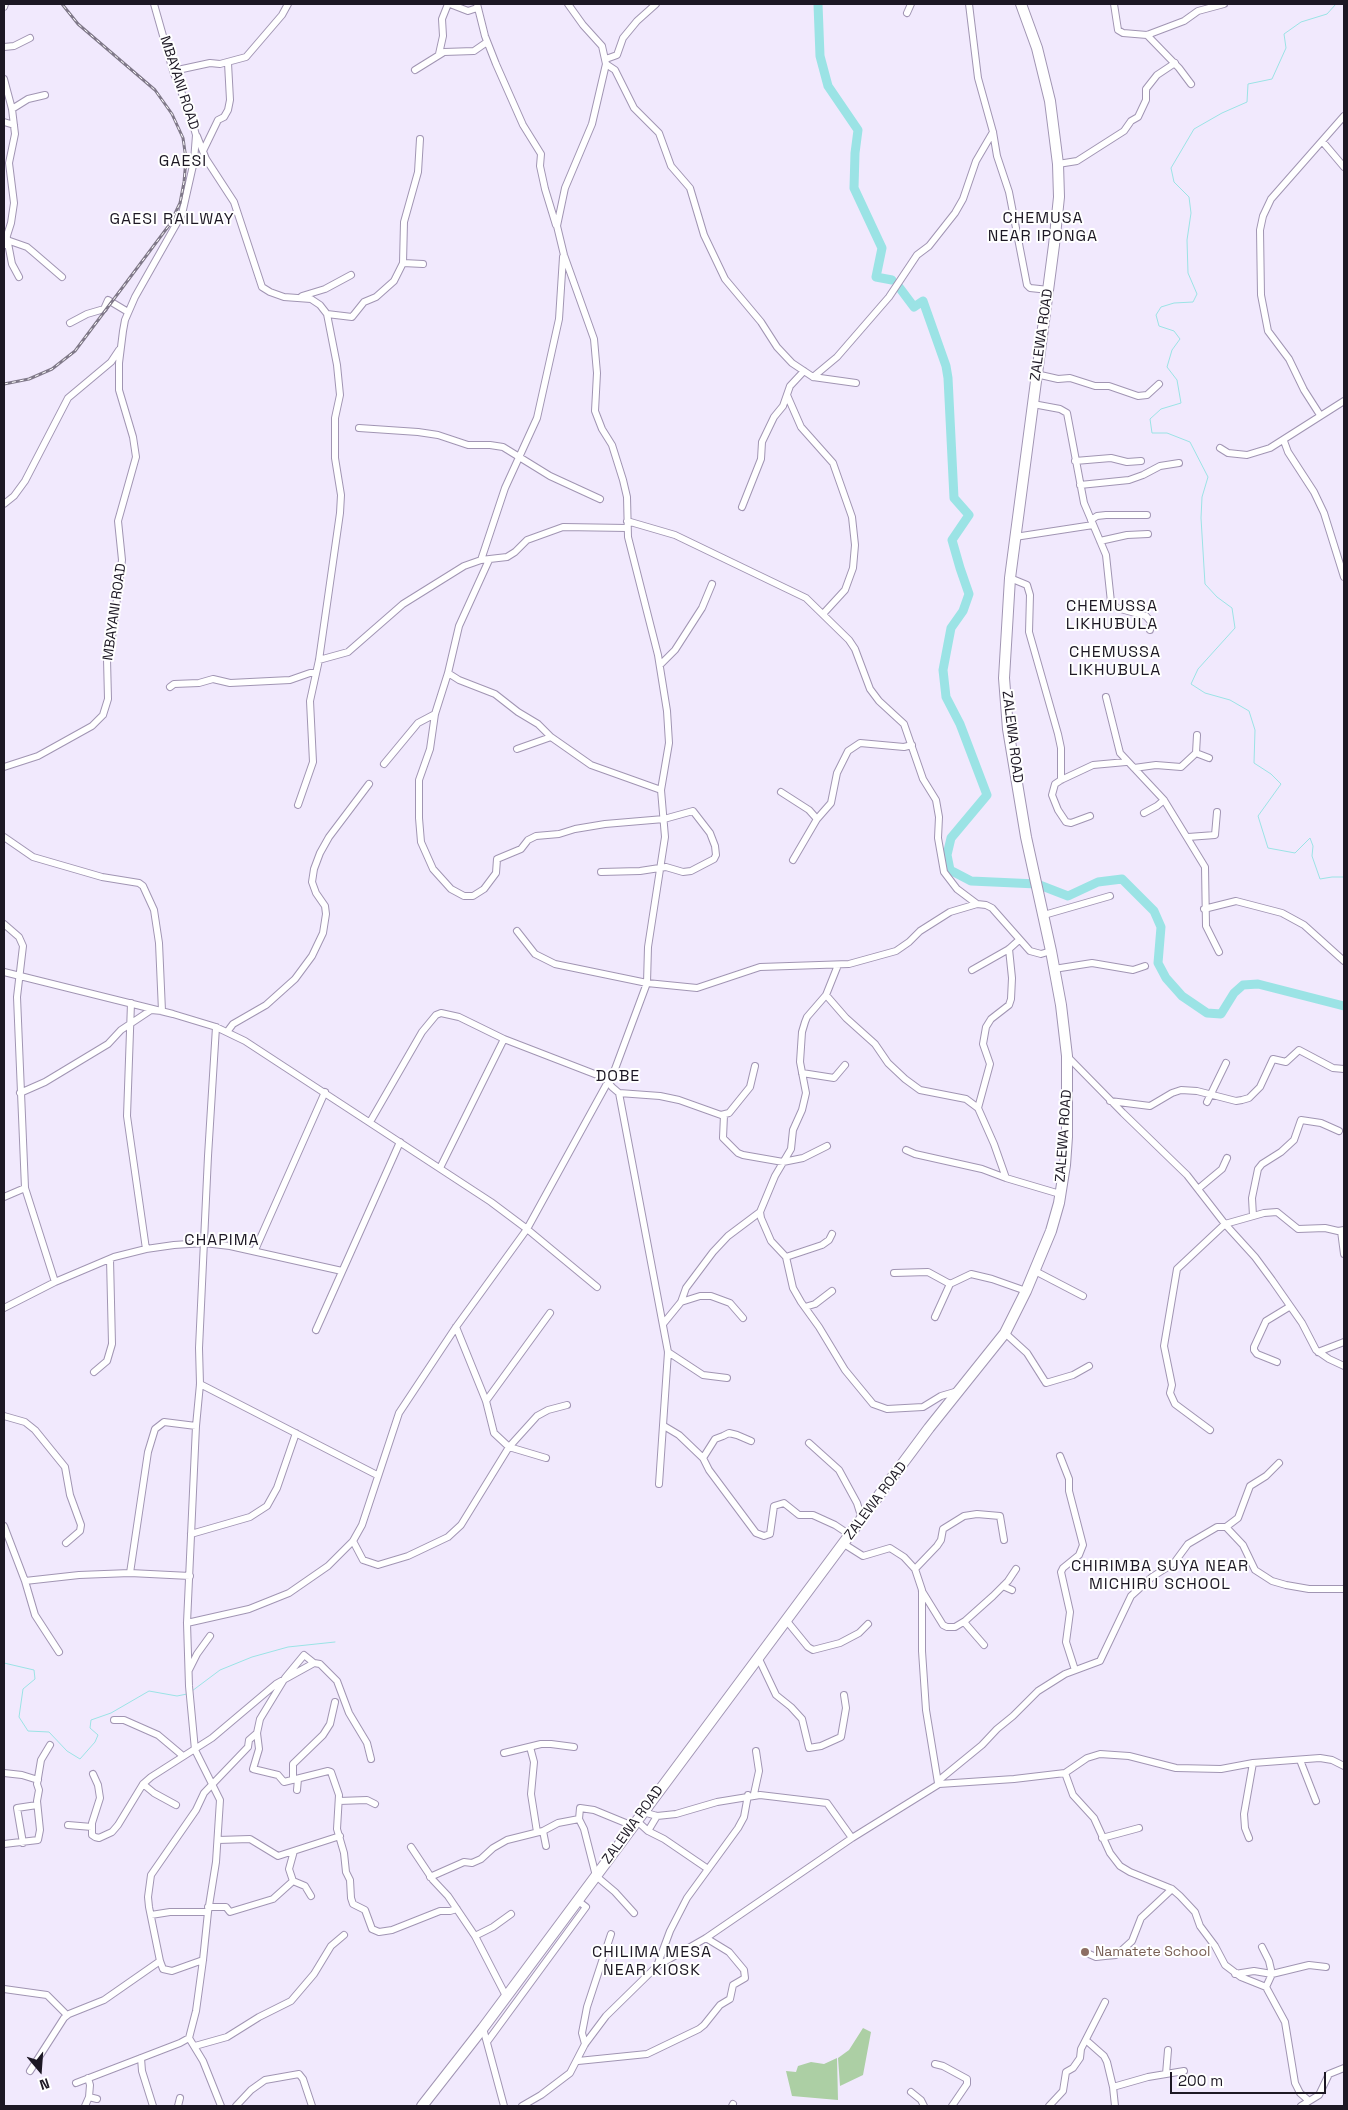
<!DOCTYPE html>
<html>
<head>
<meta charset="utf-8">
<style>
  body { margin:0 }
  #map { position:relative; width:1348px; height:2110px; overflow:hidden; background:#f1e9fd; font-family:"Space Grotesk",sans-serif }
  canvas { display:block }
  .frame { position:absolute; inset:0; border:5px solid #1d1824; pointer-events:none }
  .north { position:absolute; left:15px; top:2045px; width:50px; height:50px; -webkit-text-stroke:4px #fff; paint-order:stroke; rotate:162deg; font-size:14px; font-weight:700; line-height:20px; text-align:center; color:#1d1824 }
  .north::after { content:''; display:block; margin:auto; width:18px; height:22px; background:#1d1824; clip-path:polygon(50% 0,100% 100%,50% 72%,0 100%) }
  .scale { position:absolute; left:1170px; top:2072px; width:156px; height:22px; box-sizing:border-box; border:2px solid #1d1824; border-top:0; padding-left:6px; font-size:15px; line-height:18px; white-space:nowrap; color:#1d1824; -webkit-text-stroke:4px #fff; paint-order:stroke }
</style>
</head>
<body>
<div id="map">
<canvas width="1348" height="2110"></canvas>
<div class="frame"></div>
<div class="north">N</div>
<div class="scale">200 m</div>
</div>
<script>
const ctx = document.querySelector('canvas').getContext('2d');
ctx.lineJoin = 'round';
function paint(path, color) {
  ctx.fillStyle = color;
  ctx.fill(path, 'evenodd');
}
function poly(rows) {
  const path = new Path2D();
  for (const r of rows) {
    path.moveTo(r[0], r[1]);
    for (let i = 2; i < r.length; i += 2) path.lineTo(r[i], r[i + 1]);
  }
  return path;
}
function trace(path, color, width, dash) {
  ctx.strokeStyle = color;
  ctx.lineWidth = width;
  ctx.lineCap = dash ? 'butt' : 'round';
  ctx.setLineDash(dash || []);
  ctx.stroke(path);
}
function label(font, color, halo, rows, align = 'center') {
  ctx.font = font + ' "Space Grotesk",sans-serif';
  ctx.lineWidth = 4;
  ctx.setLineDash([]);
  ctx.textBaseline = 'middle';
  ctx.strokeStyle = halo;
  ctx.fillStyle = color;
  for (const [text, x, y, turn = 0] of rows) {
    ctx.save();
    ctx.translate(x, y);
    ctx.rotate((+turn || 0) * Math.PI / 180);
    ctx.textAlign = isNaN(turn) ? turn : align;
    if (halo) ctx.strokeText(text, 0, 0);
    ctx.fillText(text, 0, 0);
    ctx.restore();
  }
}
const green = poly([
  [863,2028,871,2032,863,2075,840,2086,838,2058,849,2050],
  [837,2058,838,2100,792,2096,786,2071,796,2072,798,2066,811,2062,824,2064]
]);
const stream = poly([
  [1336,4,1327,14,1301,22,1284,34,1286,48,1272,79,1248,84,1247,102,1222,113,1194,129,1171,168,1174,182,1189,197,1191,213,1187,240,1188,273,1197,294,1193,302,1174,303,1161,307,1156,315,1159,326,1174,331,1180,339,1172,350,1167,367,1177,380,1181,403,1161,409,1150,419,1152,433,1167,433,1190,442,1208,477,1202,497,1201,518,1205,584,1217,597,1232,608,1235,628,1198,669,1191,684,1205,693,1230,700,1249,711,1255,730,1254,763,1271,774,1281,784,1258,816,1268,848,1295,853,1310,838,1313,846,1312,856,1320,879,1332,877,1344,877],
  [4,1663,34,1670,35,1679,23,1689,19,1717,28,1731,49,1732,67,1751,80,1759,95,1742,98,1735,90,1728,91,1720,111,1713,149,1691,177,1696,187,1694],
  [192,1691,220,1670,252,1657,288,1647,335,1642]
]);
const river = poly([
  [818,4,820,56,828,86,858,130,855,153,854,188,882,248,876,277,892,280],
  [899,287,914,307,923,301,946,366,948,378,954,498,969,515,952,540,960,568,969,594,963,611,951,628,943,670,946,697,960,724,987,795,951,838,947,855,950,870,971,881,1037,884,1068,896,1098,882,1122,879,1154,911,1161,927,1158,963,1166,978,1182,996,1207,1013,1221,1014,1234,993,1243,985,1258,984,1344,1006]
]);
const minor = poly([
  [450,4,468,11,477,8],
  [477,4,485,36,496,64,523,125,541,154,540,166,545,189,556,225],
  [969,4,978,78,993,132,997,156,1009,192,1027,285,1030,288,1049,290],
  [1114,4,1118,30,1123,33,1147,35,1184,21,1198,11,1224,4],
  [4,7,5,4],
  [907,13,911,4],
  [1147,35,1179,68,1191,84],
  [4,47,14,46,30,38],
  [439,54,443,36,442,19,448,4],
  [606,59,617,55,623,38,637,21,656,4],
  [606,64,615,70,634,108,659,133,671,166,690,188,704,235,725,279,761,322,777,347,792,363,813,377,856,383],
  [415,70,444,52,474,51,487,42],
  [173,71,210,63,220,64,246,57,282,15,288,4],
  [4,79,12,109,15,134,9,163,14,203,11,223,4,245],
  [12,109,28,99,45,95],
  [4,122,14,125],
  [197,136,206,159,234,202,262,287,270,292,284,297,311,299,320,305,327,314,337,365,340,395,335,418,335,458,341,495,340,513,319,660,310,701,313,762,298,805],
  [1322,141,1344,167],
  [203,151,218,120,224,117,228,110,230,100,228,63],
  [1058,164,1077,161,1124,131,1131,121,1138,117,1146,100,1146,89,1157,75,1175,63],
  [7,238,12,264,19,277],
  [7,240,27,247,33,252,62,277],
  [403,263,404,222,418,172,420,139],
  [302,296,325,289,351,275],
  [327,314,352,317,364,302,376,297,394,281,403,263,423,264],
  [70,323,87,314,104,309,108,300,128,312],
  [1036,374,1058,379,1070,378,1095,386,1109,386,1138,396,1147,395,1159,384],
  [813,377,837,357,889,297,917,255,929,246,955,213,963,199,976,161,993,132],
  [787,395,801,427,833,463,852,517,855,545,853,568,845,590,823,614],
  [1033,404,1060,409,1067,413,1084,503,1106,555,1111,602,1117,608,1146,616,1151,622,1150,630],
  [1320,415,1304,390,1289,359,1268,331,1261,295,1260,230,1263,216,1271,199,1344,116],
  [359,428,418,432,438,435,468,445,490,445,503,447,550,476,600,499],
  [1284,441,1288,452,1314,492,1324,513,1344,577],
  [1220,448,1228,453,1247,455,1270,448,1344,401],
  [1075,461,1111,458,1127,462,1141,461],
  [1080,485,1129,480,1143,475,1160,466,1179,463],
  [4,504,14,496,25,481,68,398,111,362,119,350],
  [742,507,761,459,762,442,774,417,783,406,790,386,804,371],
  [1091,520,1097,516,1106,515,1147,515],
  [627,521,675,535,806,598,849,640,855,649,870,689,879,701,904,724,923,779,936,800,939,817,938,838,944,872,957,889,977,904],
  [1015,537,1093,525],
  [1100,541,1127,535,1148,534],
  [481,560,505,488,537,418,559,319,563,257],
  [489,560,459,626,448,673,435,714,430,749,419,780,419,818,421,842,433,869,451,889,464,896,473,896,484,889,496,873,497,859,521,849,528,840,536,836,559,834,575,829,605,824,664,819,693,811,710,833,715,846,716,855,714,859,691,871,683,872,666,867,640,871,601,872],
  [1010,578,1027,585,1030,595,1029,632,1058,734,1061,748,1061,780],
  [319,660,348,652,403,604,464,566,481,560,507,557,515,552,527,540,563,527,627,528],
  [660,665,675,650,702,608,712,584],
  [448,673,459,680,495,694,518,712,538,724,551,737,591,765,661,790],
  [170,687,174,684,199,683,213,679,230,683,290,680,310,673,316,673],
  [1106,697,1120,753,1164,800,1205,867,1206,926,1219,952],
  [517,749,551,737],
  [1196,753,1209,758],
  [384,764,418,723,435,714],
  [4,767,38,756,92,726,103,715,108,699,107,659,112,637,122,560,118,521,136,457,133,437,119,390,119,363,123,331,125,320,135,297,182,214,194,161,196,135,190,114,173,71,154,4],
  [1134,768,1156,765,1181,767,1196,753,1197,735],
  [781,792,809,810,817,819],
  [1144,813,1157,806,1164,800],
  [1090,816,1071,823,1066,822,1058,810,1052,795,1055,784,1061,780,1093,765,1126,762],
  [4,837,33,857,102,877,139,883,143,886,154,910,159,943,162,1011,151,1010,121,1030,108,1044,45,1082,20,1093],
  [1188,837,1215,835,1217,812],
  [793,860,817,819,831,803,837,773,848,751,860,743,904,747,912,745],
  [1204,909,1236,901,1282,913,1304,925,1344,961],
  [1044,915,1110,896],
  [4,924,19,937,23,946,17,997,25,1188,55,1282],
  [517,931,535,954,555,964,647,983,697,988,760,967,849,964,896,951,909,942,920,931,950,912,977,904,986,905,992,908,1030,951,1041,954,1051,951],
  [838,965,826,995,807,1017,805,1022,802,1032,800,1062,806,1093,802,1110,793,1130,791,1149,775,1176,760,1212,761,1218,771,1241,786,1257,793,1288,801,1302,819,1327,845,1370,873,1404,887,1409,923,1407,941,1396,958,1391],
  [1054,969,1092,963,1133,970,1145,966],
  [972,970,1009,949,1019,940],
  [4,972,173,1014,216,1027,245,1041,491,1202,527,1229,597,1287],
  [826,995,846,1018,875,1044,888,1063,905,1079,920,1090,966,1099,978,1108,994,1144,1006,1178,1060,1194],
  [131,1003,127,1116,146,1249],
  [216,1027,208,1156,199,1348,200,1384,196,1426,187,1623,189,1686,195,1750,220,1800,216,1862,208,1912,203,1960,196,2011,189,2038,203,2061,221,2106],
  [227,1032,233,1024,266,1005,295,979,312,956,323,933,326,914,325,906,316,893,312,882,314,869,320,853,329,837,369,784],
  [1067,1056,1123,1113,1187,1175,1225,1224,1255,1257,1272,1280,1302,1323,1316,1350,1329,1359,1344,1366],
  [802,1073,834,1078,845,1065],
  [619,1093,668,1352,659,1484],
  [1110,1101,1150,1106,1172,1093,1181,1090,1197,1091,1236,1101,1242,1100,1249,1098,1260,1087,1273,1059,1286,1062,1299,1050,1333,1068,1344,1069],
  [1207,1102,1226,1063],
  [978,1108,990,1064,983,1044,986,1027,991,1019,1009,1005,1011,999,1012,978,1009,949],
  [724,1115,723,1138,738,1153,743,1155,783,1162,803,1158,827,1146],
  [370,1122,422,1032,436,1015,441,1013,459,1017,504,1039,605,1078,612,1087,619,1093,660,1096,679,1100,721,1115,729,1113,750,1087,755,1066],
  [906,1150,915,1154,982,1169,1006,1178],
  [440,1168,504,1039],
  [1198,1189,1222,1169,1227,1158],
  [4,1197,25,1188],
  [1253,1216,1252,1198,1258,1169,1262,1164,1281,1152,1294,1140,1301,1120,1321,1123,1339,1131],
  [1341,1231,1344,1254],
  [255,1250,325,1092],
  [786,1257,822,1245,829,1240,832,1234],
  [1035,1271,1083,1296],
  [894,1273,928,1272,950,1284],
  [681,1302,700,1296,711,1296,730,1303,743,1318],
  [805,1307,815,1304,832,1291],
  [4,1308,55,1282,114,1257,146,1249,174,1245,204,1243,230,1246,342,1271],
  [935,1317,950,1284,971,1274,992,1279,1026,1291],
  [663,1324,681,1302,686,1288,713,1252,728,1236,760,1212],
  [456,1327,486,1401,494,1433,509,1447,546,1458],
  [316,1330,400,1142],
  [1005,1333,1027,1353,1046,1383,1073,1375,1089,1366],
  [668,1352,703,1375,727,1378],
  [1318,1352,1344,1342],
  [1277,1362,1257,1354,1254,1350,1254,1347,1266,1321,1289,1307],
  [94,1372,107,1361,112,1344,110,1259],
  [200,1384,377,1475],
  [486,1401,550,1313],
  [4,1416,25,1422,35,1430,65,1467,70,1495,81,1525,80,1531,66,1543],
  [664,1426,679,1435,703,1458,709,1470,756,1533,764,1536,770,1534,774,1506,784,1503,799,1515,813,1515,835,1525,850,1535],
  [1210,1430,1175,1404,1170,1393,1172,1385,1164,1346,1177,1269,1225,1224,1264,1213,1277,1212,1298,1229,1325,1228,1338,1231,1344,1230],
  [809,1443,839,1470,857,1503,862,1519],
  [1060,1456,1069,1479,1069,1491,1083,1545,1079,1555,1063,1568,1061,1572,1070,1612,1066,1642,1075,1670],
  [703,1458,715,1439,723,1436,729,1433,737,1435,751,1441],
  [4,1526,25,1581,35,1615,59,1652],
  [1226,1527,1243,1545,1255,1570,1272,1581,1286,1585,1309,1589,1344,1589],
  [191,1534,250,1517,267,1506,277,1488,296,1433],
  [353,1541,363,1560,378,1565,408,1556,448,1537,461,1525,509,1447,537,1416,548,1410,567,1405],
  [844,1544,863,1556,890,1548,904,1557,915,1569,922,1590,922,1651,926,1710,938,1783],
  [915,1569,937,1546,941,1540,943,1529,964,1516,977,1514,1000,1516,1004,1540],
  [130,1573,148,1452,155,1429,164,1422,196,1426],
  [25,1581,79,1575,130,1573,190,1576],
  [1003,1586,1012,1590],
  [922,1591,943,1625,947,1627,955,1627,965,1621,993,1596,1008,1581,1016,1569],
  [786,1620,808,1647,813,1650,840,1643,859,1633,868,1624],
  [964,1622,984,1645],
  [187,1623,249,1609,289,1593,328,1566,353,1541,362,1525,399,1413,456,1327,527,1229,615,1069,647,983,648,947,665,837,661,790,669,743,667,711,658,655,628,537,627,497,623,480,612,445,602,429,595,411,597,373,594,339,564,255,557,226,565,188,592,124,606,64,602,46,583,25,568,4],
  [758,1657,776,1695,791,1707,802,1719,809,1748,821,1746,841,1737,846,1708,844,1695],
  [314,1663,304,1655,285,1678,260,1719,257,1733,259,1749,253,1769,278,1775,284,1782,328,1771,331,1772,339,1795,337,1829,344,1853,346,1872,350,1880,351,1898,353,1904,365,1910,372,1929,379,1932,392,1930,440,1911,450,1911,457,1909],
  [189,1670,197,1654,210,1636],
  [114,1720,124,1720,158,1735,183,1756],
  [530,1747,534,1762,531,1794,537,1832],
  [504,1753,541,1744,551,1744,574,1747],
  [1300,1760,1316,1801],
  [4,1773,22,1775,38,1780],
  [1065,1773,1073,1795,1094,1818,1110,1853,1120,1866,1130,1872,1172,1889,1180,1896,1195,1912,1200,1926,1215,1946,1225,1965,1241,1977,1266,1987,1285,2022,1295,2083,1300,2093,1308,2100],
  [93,1774,98,1785,100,1798,92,1823,92,1835,95,1837,99,1838,112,1832,118,1825,143,1784,151,1777,212,1738,276,1684,314,1663,320,1664,337,1681,349,1713,367,1743,371,1759],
  [293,1780,293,1764,323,1735,330,1724,335,1702],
  [938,1781,982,1745,997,1729,1013,1716,1038,1691,1065,1674,1100,1661,1131,1596,1152,1577,1174,1563,1188,1544,1217,1527,1226,1527,1238,1518,1250,1486,1266,1476,1279,1463],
  [143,1784,154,1793,176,1805],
  [297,1790,298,1779],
  [754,1794,759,1771,756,1751],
  [339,1801,367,1800,375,1804],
  [643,1812,657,1816,676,1814,717,1802,760,1795,827,1803,852,1838],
  [637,1821,648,1831,664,1839,708,1869],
  [68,1825,92,1827],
  [633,1826,594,1810,580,1808,579,1819,584,1829,596,1876,615,1892,634,1913],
  [648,1831,657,1816],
  [1102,1838,1139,1828],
  [1249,1838,1245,1828,1244,1814,1253,1763],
  [218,1840,250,1839,278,1856,340,1836],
  [23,1843,17,1808,37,1805],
  [4,1844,38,1840,40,1830,37,1801,39,1790,37,1784,41,1760,50,1745],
  [546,1846,543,1831,558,1823,579,1819],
  [411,1847,433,1880,448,1896,475,1936,506,1996],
  [430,1877,464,1862,472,1863,481,1859,493,1848,507,1840,543,1831],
  [293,1881,305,1886,311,1896],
  [208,1907,226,1907,230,1912,273,1899,293,1881,289,1869,294,1851],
  [151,1915,170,1912,208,1912],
  [475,1936,493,1927,511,1914],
  [1262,1947,1269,1961,1272,1974,1266,1987],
  [1089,1954,1096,1957,1105,1956,1116,1955,1121,1951,1132,1941,1141,1918,1172,1889],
  [203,1960,172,1971,163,1969,160,1961,149,1907,148,1897,151,1875,196,1810,204,1793,248,1747,249,1740,257,1733],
  [657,1966,670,1931,687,1898,738,1828,744,1817,748,1795],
  [1235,1974,1254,1971,1272,1974,1309,1965,1326,1967],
  [4,1989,47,1995,67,2015],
  [483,2028,504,2106],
  [1087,2041,1104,2056,1107,2062,1113,2087,1115,2106],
  [487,2042,586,1907,577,1900],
  [585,2044,582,2033,587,2007,611,1934],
  [195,2046,227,2037,259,2017,291,2001,314,1974,331,1946,344,1935],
  [141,2058,142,2071,153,2106],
  [578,2061,647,2054,699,2029,704,2025,720,2005,730,1999,733,1985,745,1978,744,1970,729,1952,706,1938],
  [935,2064,943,2066,967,2079,967,2084,952,2106],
  [30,2071,64,2018,69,2014,104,2000,160,1961],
  [1166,2074,1168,2050],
  [88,2078,90,2085,89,2097,97,2099],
  [76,2083,180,2043,189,2038],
  [1113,2087,1148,2077,1184,2071],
  [911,2092,921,2100,924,2106],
  [85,2106,89,2097],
  [178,2106,180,2098],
  [236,2106,251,2090,265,2080,299,2074,303,2079,312,2106],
  [522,2106,541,2095,570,2073,585,2044,606,2016,657,1966,706,1938,852,1838,939,1784,1014,1779,1065,1773,1087,1758,1100,1754,1129,1756,1176,1768,1221,1769,1253,1763,1320,1758,1332,1760,1344,1766],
  [732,2106,733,2104],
  [1049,2106,1063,2091,1066,2072,1073,2068,1080,2058,1081,2049,1105,2002],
  [1301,2106,1319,2095,1329,2074,1344,2068]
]);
const highway = poly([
  [422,2106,483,2028,929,1428,1005,1333,1026,1291,1051,1231,1059,1203,1065,1165,1067,1137,1067,1056,1061,1005,1051,951,1026,837,1008,729,1004,678,1010,578,1054,245,1059,197,1058,164,1050,101,1037,48,1021,4]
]);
const rail = poly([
  [4,384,29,379,52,369,75,351,170,224,180,203,184,182,186,159,183,138,172,114,155,90,78,24,62,4]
]);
const markers = [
  [1085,1952,5,"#8d6e63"]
];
const streetNames = [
  ["MBAYANI ROAD",179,83,72],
  ["ZALEWA ROAD",1042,335,-82],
  ["MBAYANI ROAD",115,612,-82],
  ["ZALEWA ROAD",1012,737,83],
  ["ZALEWA ROAD",1064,1136,-86],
  ["ZALEWA ROAD",876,1501,-53],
  ["ZALEWA ROAD",633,1825,-54]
];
const educationNames = [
  ["Namatete School",1095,1952]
];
const quarterNames = [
  ["GAESI",183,162],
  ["CHEMUSA",1043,219],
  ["NEAR IPONGA",1043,237],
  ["GAESI RAILWAY",172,220],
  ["CHEMUSSA",1112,607],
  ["LIKHUBULA",1112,625],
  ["CHEMUSSA",1115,653],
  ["LIKHUBULA",1115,671],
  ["DOBE",618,1077],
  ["CHAPIMA",222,1241],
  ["CHIRIMBA SUYA NEAR",1160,1567],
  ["MICHIRU SCHOOL",1160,1585],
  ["CHILIMA MESA",652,1953],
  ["NEAR KIOSK",652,1971]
];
paint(green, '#accfa4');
trace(stream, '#9be3e5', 1);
trace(river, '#9be3e5', 9);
trace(minor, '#a195b3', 8);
trace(highway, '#a195b3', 12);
trace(minor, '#fff', 6);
trace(highway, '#fff', 10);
trace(rail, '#807989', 3);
trace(rail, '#fff', 1, [4]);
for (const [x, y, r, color] of markers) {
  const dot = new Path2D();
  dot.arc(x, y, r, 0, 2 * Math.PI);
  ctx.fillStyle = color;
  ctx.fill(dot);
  trace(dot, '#fff', 2);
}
label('14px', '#1d1824', '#fff', streetNames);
label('14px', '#785e54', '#fff', educationNames, 'left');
ctx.letterSpacing = '1px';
label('16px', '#1d1824', '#fff', quarterNames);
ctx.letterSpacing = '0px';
</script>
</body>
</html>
